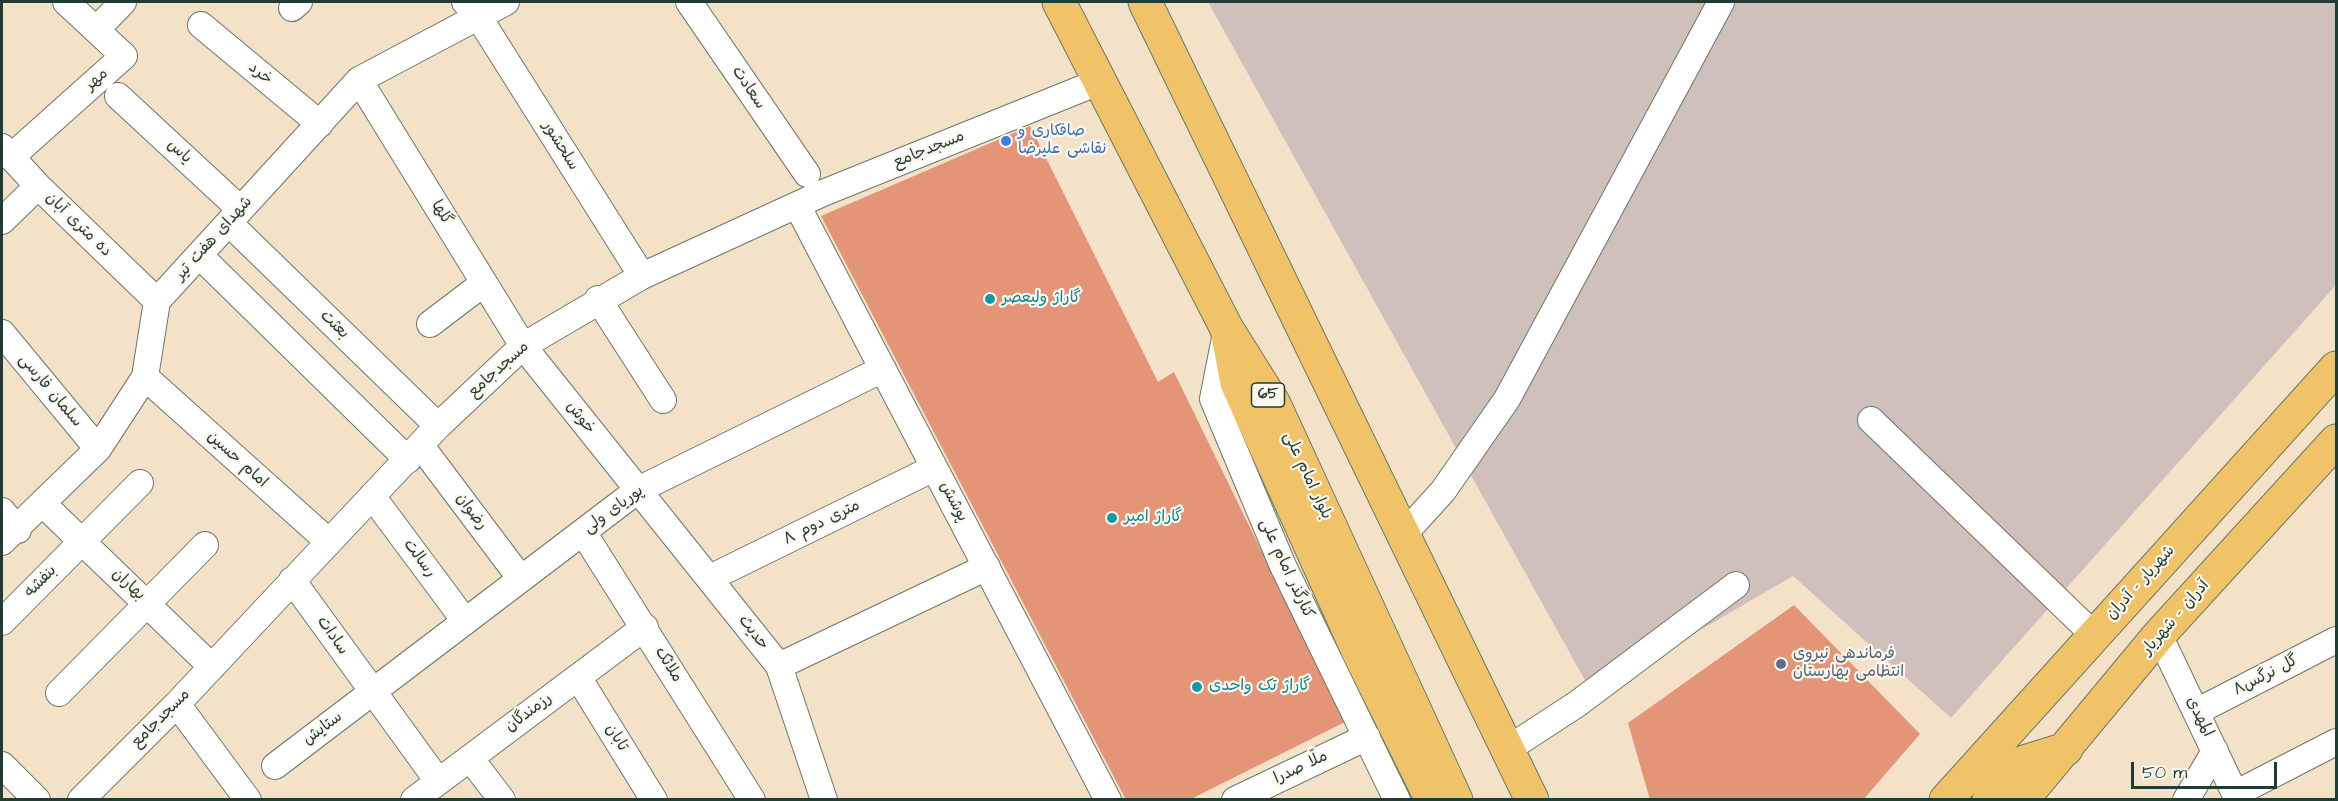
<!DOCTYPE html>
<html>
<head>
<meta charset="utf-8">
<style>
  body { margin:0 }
  #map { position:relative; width:2338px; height:801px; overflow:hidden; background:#f4e2c8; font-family:"Architects Daughter",sans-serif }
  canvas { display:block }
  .frame { position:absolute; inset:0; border:3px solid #1f3d34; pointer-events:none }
  .scale { position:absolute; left:2131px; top:762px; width:146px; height:27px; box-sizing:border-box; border:3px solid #1f3d34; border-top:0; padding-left:8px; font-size:18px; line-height:21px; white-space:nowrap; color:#1f3d34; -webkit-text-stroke:4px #fbf7ec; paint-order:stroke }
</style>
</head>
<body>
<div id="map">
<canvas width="2338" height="801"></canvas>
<div class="frame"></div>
<div class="scale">50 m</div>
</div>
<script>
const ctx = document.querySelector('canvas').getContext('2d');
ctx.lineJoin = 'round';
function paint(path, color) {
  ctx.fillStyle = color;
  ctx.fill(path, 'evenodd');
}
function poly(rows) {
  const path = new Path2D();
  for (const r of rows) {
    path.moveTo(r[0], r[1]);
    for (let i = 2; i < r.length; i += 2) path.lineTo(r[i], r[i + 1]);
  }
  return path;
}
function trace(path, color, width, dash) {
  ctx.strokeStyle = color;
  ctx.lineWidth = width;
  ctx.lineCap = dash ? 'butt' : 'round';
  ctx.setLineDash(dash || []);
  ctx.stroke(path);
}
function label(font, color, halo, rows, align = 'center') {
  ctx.font = font + ' "Architects Daughter","Playpen Sans Arabic",sans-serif';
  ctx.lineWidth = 4.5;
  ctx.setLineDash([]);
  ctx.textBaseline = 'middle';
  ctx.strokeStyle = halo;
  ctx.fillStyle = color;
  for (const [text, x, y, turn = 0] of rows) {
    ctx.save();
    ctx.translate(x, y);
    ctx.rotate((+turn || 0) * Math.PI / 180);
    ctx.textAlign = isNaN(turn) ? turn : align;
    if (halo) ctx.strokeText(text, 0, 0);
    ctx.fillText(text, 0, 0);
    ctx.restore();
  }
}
const industrial = poly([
  [1208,2,2336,2,2336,285,1951,718,1793,576,1592,693]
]);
const building = poly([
  [1030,126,1158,382,1174,372,1345,722,1189,800,1126,800,821,216],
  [1794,605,1920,734,1863,800,1650,800,1628,723]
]);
const minor = poly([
  [465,2,478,16,642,276],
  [689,2,807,174],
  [292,8,299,2],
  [201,25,320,124],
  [96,30,123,2],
  [359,80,523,346,779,666,824,800],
  [118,96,240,209],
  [2,147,38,186,157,301],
  [11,157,124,56,66,2],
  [797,205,1108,800],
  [2,221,38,186],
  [229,223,438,426],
  [200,256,408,460],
  [598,299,663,400],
  [430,324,484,283],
  [2,333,98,449],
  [1225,338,1213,399,1283,566,1397,800],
  [145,377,329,542],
  [1871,420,2094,635],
  [421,446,521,579],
  [372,496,465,621],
  [43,504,212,667],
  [2,511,18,530],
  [583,532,752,800],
  [1403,535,1443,491,1507,399,1721,2],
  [2,542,98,449,145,377,157,301,359,80,506,2],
  [710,578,934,468],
  [292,580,438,781],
  [2,622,140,483],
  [2159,635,2238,800],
  [779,666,987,567],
  [578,677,654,800],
  [59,693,205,545],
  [177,704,248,800],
  [2196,712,2336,640],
  [1508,749,1577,704,1736,585],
  [470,758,502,800],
  [2,765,37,800],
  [275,766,638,490,883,369],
  [2235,794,2336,742],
  [81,800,177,704,438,426,523,346,642,276,823,193,1101,81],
  [414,800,645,627],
  [1235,800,1367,737],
  [2186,800,2215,751]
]);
const major = poly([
  [1227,329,1237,383,1359,653,1432,800],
  [1946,800,2336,368],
  [1989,800,2024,762,2066,749],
  [2022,800,2159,635,2336,441]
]);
const highway = poly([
  [1059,2,1227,329,1274,404,1456,800],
  [1145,2,1532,800]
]);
const markers = [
  [1006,141,6,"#3f7fe0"],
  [990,299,6,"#0f9aa8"],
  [1112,518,6,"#0f9aa8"],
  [1781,664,6,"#5c6f8a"],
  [1197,687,6,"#0f9aa8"]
];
const shields = [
  [1268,395,33]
];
const shieldNames = [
  ["65",1268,395]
];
const streetNames = [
  ["خرد",260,74,40],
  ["مهر",97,80,-42],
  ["سعادت",748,88,56],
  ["سلحشور",560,146,58],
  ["مسجدجامع",929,150,-22],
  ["یاس",179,152,43],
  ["گلها",441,213,58],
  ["ده متری آبان",78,225,44],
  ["شهدای هفت تیر",214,239,-48],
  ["بعثت",334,325,44],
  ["مسجدجامع",499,370,-42],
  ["سلمان فارسی",50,391,50],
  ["خوش",580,418,52],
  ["امام حسین",237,460,42],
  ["بلوار امام علی",1307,476,65],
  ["پوشش",953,502,62],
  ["پوریای ولی",614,510,-36],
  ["رضوان",471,512,53],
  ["۸ متری دوم",822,523,-26],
  ["رسالت",419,559,53],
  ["کنارگذر امام علی",1286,569,65],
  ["بنفشه",41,582,-45],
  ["شهریار - آدران",2141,583,-48],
  ["بهاران",128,585,42],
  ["آدران - شهریار",2176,618,-49],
  ["حدیث",753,633,52],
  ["سادات",332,636,55],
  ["ملائک",668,665,58],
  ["گل نرگس۸",2266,676,-27],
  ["رزمندگان",529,713,-37],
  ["المهدی",2199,717,64],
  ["مسجدجامع",161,719,-45],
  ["ستایش",323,729,-37],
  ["تابان",616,738,58],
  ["ملّا صدرا",1301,768,-25]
];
const shopNames = [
  ["صافکاری و",1018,132],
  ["نقاشی عليرضا",1018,150]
];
const cultureNames = [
  ["گاراژ ولیعصر",1002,299],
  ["گاراژ امیر",1124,518],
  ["گاراژ تک واحدی",1209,687]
];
const serviceNames = [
  ["فرماندهی نیروی",1793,655],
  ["انتظامی بهارستان",1793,673]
];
paint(industrial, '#d0c0bc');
paint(building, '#e49578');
trace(minor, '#6a7768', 28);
trace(major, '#6a7768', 35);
trace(highway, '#6a7768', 35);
trace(minor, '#fff', 26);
trace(major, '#f0c369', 33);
trace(highway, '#f0c369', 33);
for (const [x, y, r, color] of markers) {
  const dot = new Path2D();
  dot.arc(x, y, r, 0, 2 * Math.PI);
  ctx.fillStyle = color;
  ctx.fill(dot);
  trace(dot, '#fbf7ec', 2);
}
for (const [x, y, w] of shields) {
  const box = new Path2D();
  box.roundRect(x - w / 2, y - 12, w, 24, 4.5);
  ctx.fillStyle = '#fbf7ec';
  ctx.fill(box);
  trace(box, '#1f3d34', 1.5);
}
label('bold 15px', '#1f3d34', null, shieldNames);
label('16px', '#1f3d34', '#fbf7ec', streetNames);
label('16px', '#366cbe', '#fbf7ec', shopNames, 'left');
label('16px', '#0d838f', '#fbf7ec', cultureNames, 'left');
label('16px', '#4e5e75', '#fbf7ec', serviceNames, 'left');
</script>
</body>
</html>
